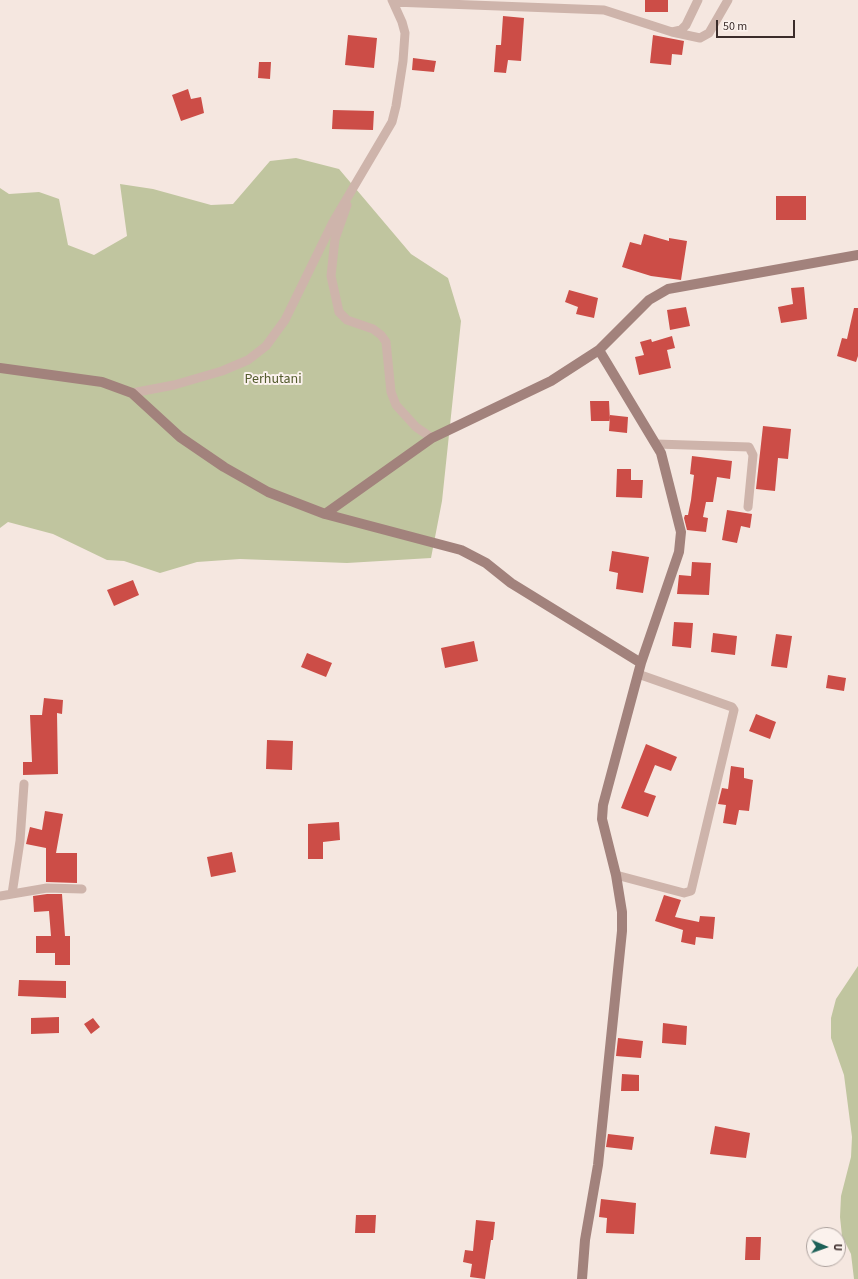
<!DOCTYPE html>
<html>
<head>
<meta charset="utf-8">
<style>
  body { margin:0 }
  #map { position:relative; width:858px; height:1279px; overflow:hidden; background:#f5e7e0; font-family:"Source Sans 3",sans-serif }
  canvas { display:block }
  .north { position:absolute; left:806px; top:1227px; width:40px; height:40px; box-sizing:border-box; background:#fbf2ed; border:1px solid #aea39f; border-radius:50%; rotate:92deg; font-size:11px; font-weight:700; line-height:16px; text-align:center; color:#3b2c2a }
  .north::after { content:''; display:block; margin:auto; width:14px; height:18px; background:#1d6057; clip-path:polygon(50% 0,100% 100%,50% 72%,0 100%) }
  .scale { position:absolute; left:716px; top:20px; width:79px; height:18px; box-sizing:border-box; border:2px solid #3b2c2a; border-top:0; padding-left:5px; font-size:12px; line-height:14px; white-space:nowrap; color:#3b2c2a; -webkit-text-stroke:3px #fbf2ed; paint-order:stroke }
</style>
</head>
<body>
<div id="map">
<canvas width="858" height="1279"></canvas>
<div class="north">U</div>
<div class="scale">50 m</div>
</div>
<script>
const ctx = document.querySelector('canvas').getContext('2d');
ctx.lineJoin = 'round';
function paint(path, color) {
  ctx.fillStyle = color;
  ctx.fill(path, 'evenodd');
}
function poly(rows) {
  const path = new Path2D();
  for (const r of rows) {
    path.moveTo(r[0], r[1]);
    for (let i = 2; i < r.length; i += 2) path.lineTo(r[i], r[i + 1]);
  }
  return path;
}
function trace(path, color, width, dash) {
  ctx.strokeStyle = color;
  ctx.lineWidth = width;
  ctx.lineCap = dash ? 'butt' : 'round';
  ctx.setLineDash(dash || []);
  ctx.stroke(path);
}
function label(font, color, halo, rows, align = 'center') {
  ctx.font = font + ' "Source Sans 3",sans-serif';
  ctx.lineWidth = 4;
  ctx.setLineDash([]);
  ctx.textBaseline = 'middle';
  ctx.strokeStyle = halo;
  ctx.fillStyle = color;
  for (const [text, x, y, turn = 0] of rows) {
    ctx.save();
    ctx.translate(x, y);
    ctx.rotate((+turn || 0) * Math.PI / 180);
    ctx.textAlign = isNaN(turn) ? turn : align;
    if (halo) ctx.strokeText(text, 0, 0);
    ctx.fillText(text, 0, 0);
    ctx.restore();
  }
}
const green = poly([
  [296,158,339,169,411,254,448,278,461,321,442,501,431,558,347,563,240,559,197,562,160,573,124,561,107,560,53,534,8,522,0,528,0,188,9,194,39,192,59,199,68,245,94,255,127,236,120,184,153,189,211,205,233,204,270,161],
  [858,966,858,1279,854,1279,851,1254,842,1236,840,1217,841,1196,851,1157,852,1137,844,1075,831,1038,831,1018,836,999]
]);
const building = poly([
  [645,0,668,0,668,12,645,12],
  [503,16,524,18,521,61,508,60,506,73,494,72,496,45,501,45],
  [348,35,377,38,374,68,345,65],
  [653,35,684,41,682,55,672,54,671,65,650,63],
  [413,58,436,61,434,72,412,70],
  [259,62,271,62,270,79,258,78],
  [188,89,191,99,201,97,204,113,181,121,172,95],
  [333,110,374,111,373,130,332,129],
  [776,196,806,196,806,220,776,220],
  [644,234,669,241,669,238,687,241,681,280,651,276,622,267,630,242,641,245],
  [804,287,807,319,781,323,778,307,793,304,791,288],
  [569,290,598,298,594,318,576,314,578,307,565,302],
  [686,307,690,326,670,330,667,310],
  [854,308,858,308,858,356,856,362,837,356,842,338,847,339],
  [672,336,675,348,667,350,671,368,639,375,635,357,644,355,640,342,651,339,652,342],
  [590,401,609,401,610,421,591,421],
  [610,415,628,417,627,433,609,431],
  [763,426,791,429,788,459,778,458,775,491,756,489],
  [692,456,732,461,730,479,717,477,713,502,706,502,703,517,708,518,706,532,687,530,684,518,685,515,688,515,691,500,694,475,690,474],
  [617,469,631,469,631,480,643,480,642,498,616,497],
  [727,510,752,514,750,528,741,526,737,543,722,540],
  [612,551,649,557,643,593,616,589,618,573,609,571],
  [692,562,711,563,709,595,677,594,679,575,691,576],
  [133,580,139,595,114,606,107,590],
  [674,622,693,623,691,648,672,646],
  [713,633,737,636,735,655,711,652],
  [776,634,792,636,787,668,771,666],
  [474,641,478,661,445,668,441,648],
  [307,653,332,663,326,677,301,667],
  [828,675,846,678,844,691,826,688],
  [44,698,63,700,62,714,57,713,58,774,23,775,23,762,32,762,30,715,42,715],
  [756,714,776,722,770,739,749,731],
  [267,740,293,741,292,770,266,769],
  [646,744,677,757,671,771,655,765,644,792,656,796,648,817,621,808],
  [731,766,744,768,744,778,753,780,749,811,739,810,736,825,723,823,726,805,718,804,722,788,728,789],
  [45,811,63,814,56,853,77,853,77,883,46,882,46,848,26,844,30,827,42,830],
  [339,822,340,840,323,842,323,859,308,859,308,824],
  [232,852,236,872,211,877,207,857],
  [47,894,62,894,65,936,70,936,70,965,55,965,55,953,36,953,36,936,51,936,49,911,34,912,33,896],
  [664,895,681,900,675,917,699,922,700,916,715,917,713,939,696,937,695,945,681,942,683,930,655,921],
  [19,980,66,981,66,998,18,996],
  [59,1017,59,1033,31,1034,31,1018],
  [93,1018,100,1027,91,1034,84,1024],
  [663,1023,687,1026,686,1045,662,1043],
  [618,1038,643,1041,641,1058,616,1056],
  [622,1074,639,1075,639,1091,621,1091],
  [715,1126,750,1133,746,1158,710,1154],
  [608,1134,634,1137,632,1150,606,1147],
  [601,1199,636,1203,634,1234,606,1233,607,1218,599,1217],
  [356,1215,376,1215,375,1233,355,1233],
  [476,1220,495,1222,493,1240,491,1240,485,1279,470,1277,472,1264,463,1262,465,1250,473,1251],
  [746,1237,761,1237,760,1260,745,1260]
]);
const street = poly([
  [393,2,604,10,672,32,700,38,709,33,728,0],
  [672,32,681,30,686,25,698,0],
  [347,205,335,239,331,276,339,312,347,320,373,329,381,335,386,342,391,392,396,405,416,427,432,438],
  [132,393,174,385,222,371,248,360,266,346,285,320,333,222,392,122,396,106,403,61,405,33,402,22,392,0],
  [656,444,749,447,753,455,748,507],
  [616,875,684,893,691,891,734,710,732,707,638,674],
  [12,894,20,841,24,784],
  [0,896,47,888,82,889]
]);
const secondary = poly([
  [0,368,102,382,132,393,180,437,224,467,268,492,325,514,461,550,486,563,511,583,641,663],
  [325,514,432,438,551,381,599,350],
  [582,1279,585,1240,598,1165,622,931,622,912,616,875,602,819,603,805,641,663,679,552,681,532,661,453,599,350,649,300,668,289,858,255]
]);
const parkNames = [
  ["Perhutani",273,380]
];
paint(green, '#c0c59f');
paint(building, '#cc4d47');
trace(street, '#ceb4ab', 9);
trace(secondary, '#a2827c', 10);
label('14px', '#535b2d', '#fbf2ed', parkNames);
</script>
</body>
</html>
